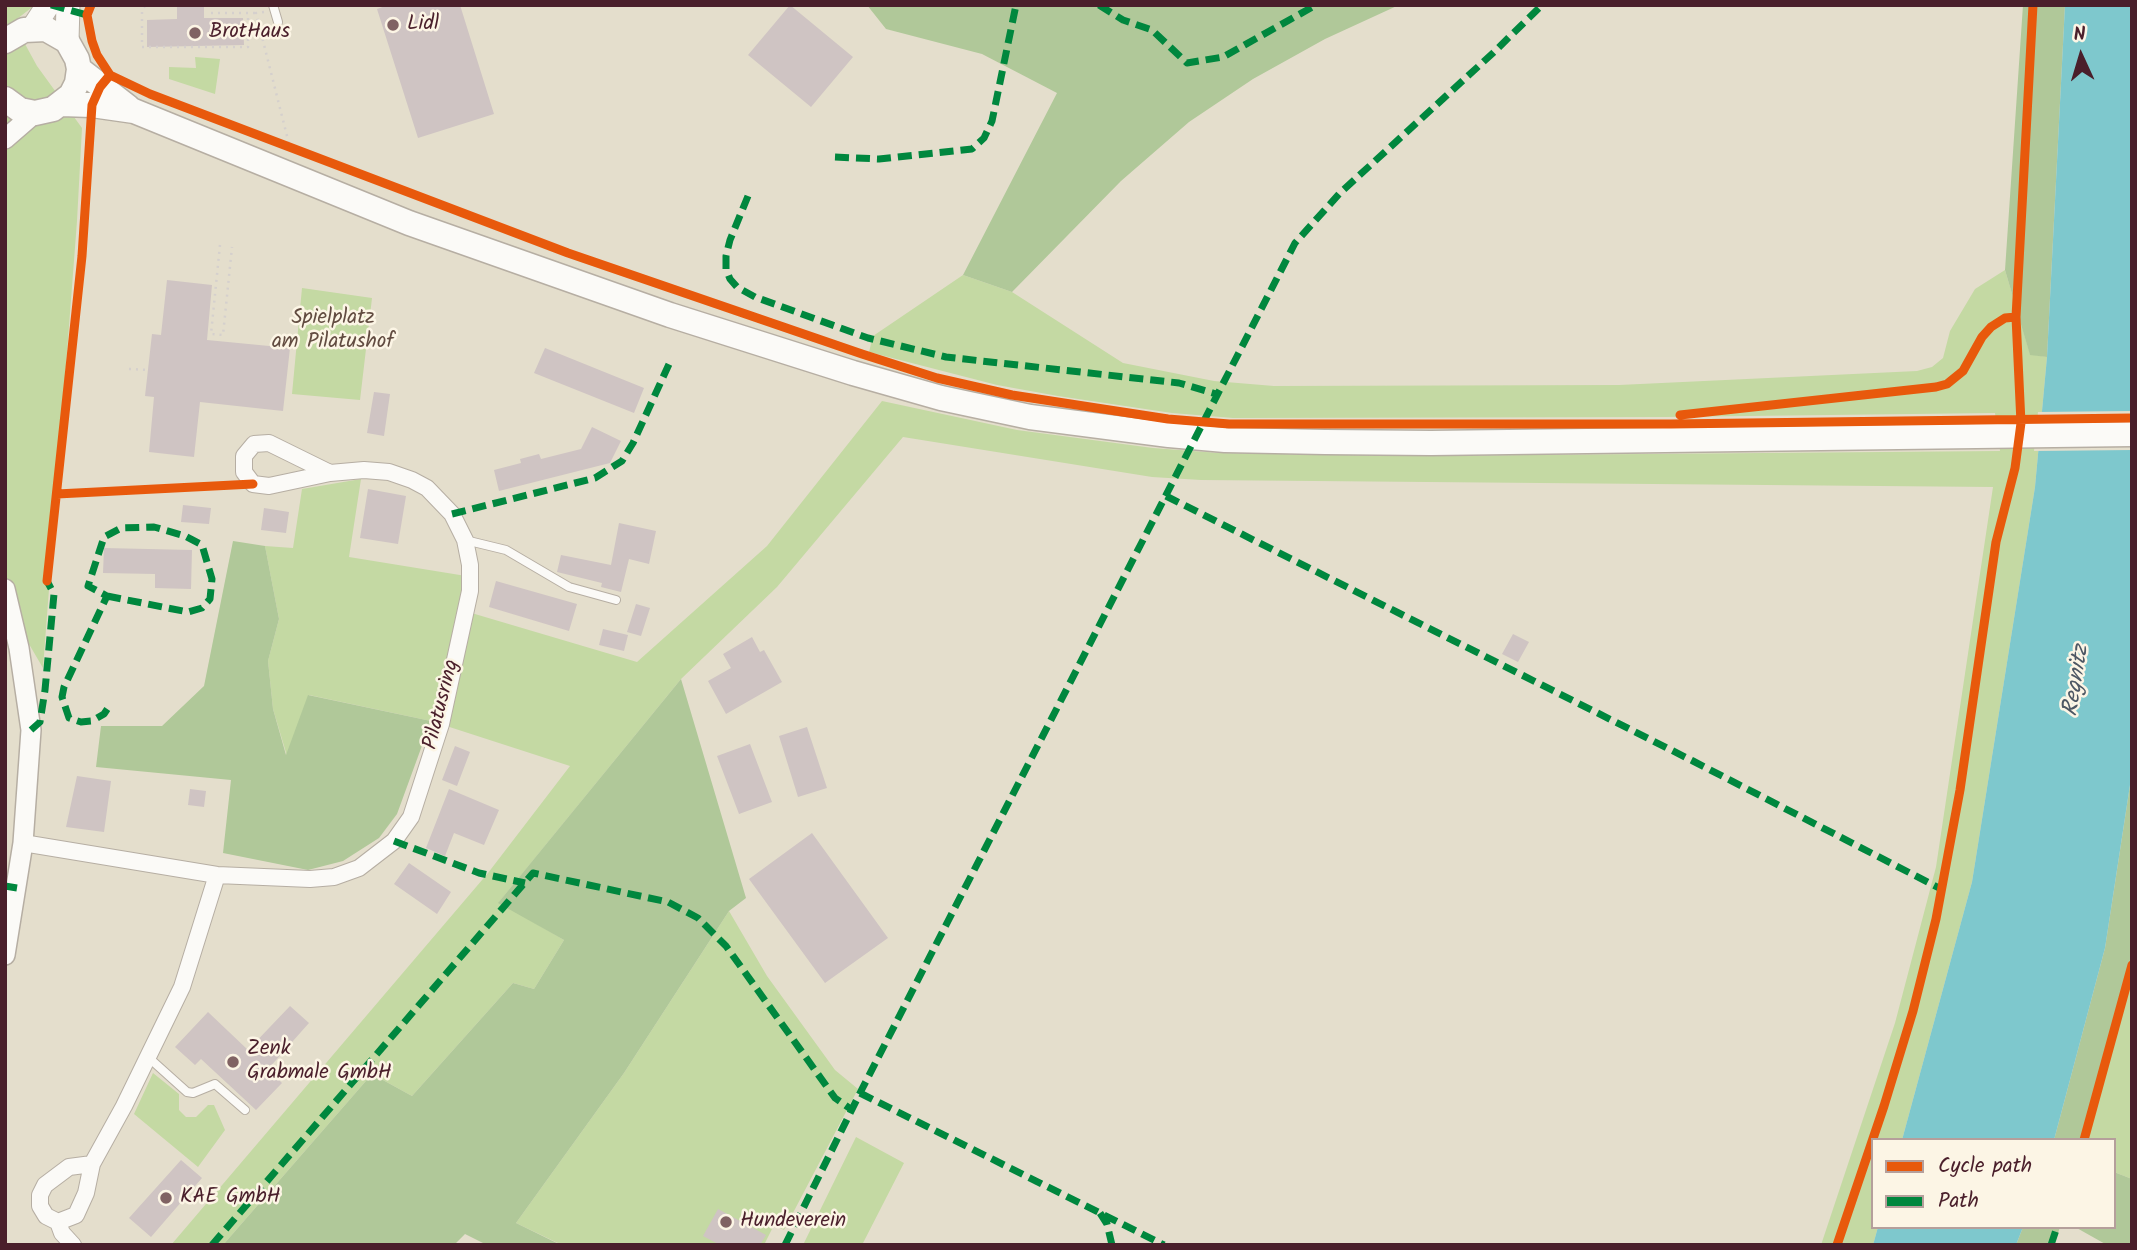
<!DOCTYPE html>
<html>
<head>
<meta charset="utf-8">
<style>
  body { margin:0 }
  #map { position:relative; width:2137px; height:1250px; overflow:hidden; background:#e4decc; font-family:Kalam,sans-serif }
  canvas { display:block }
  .frame { position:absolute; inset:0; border:7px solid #4a1f2b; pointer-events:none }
  .legend { position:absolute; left:1871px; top:1138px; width:245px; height:91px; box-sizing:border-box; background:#fcf5e5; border:2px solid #b59f9b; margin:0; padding:9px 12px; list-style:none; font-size:21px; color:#4a1f2b }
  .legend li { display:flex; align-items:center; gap:14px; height:35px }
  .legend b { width:35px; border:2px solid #b59f9b }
  .north { position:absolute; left:2046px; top:21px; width:70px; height:70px; -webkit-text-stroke:5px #fcf5e5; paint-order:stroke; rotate:356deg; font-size:19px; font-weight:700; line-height:28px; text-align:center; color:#4a1f2b }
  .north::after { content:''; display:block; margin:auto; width:24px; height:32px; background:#4a1f2b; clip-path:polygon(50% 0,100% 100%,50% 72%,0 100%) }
</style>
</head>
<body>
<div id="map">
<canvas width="2137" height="1250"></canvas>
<div class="frame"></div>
<ul class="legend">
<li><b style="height:9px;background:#e8590c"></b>Cycle path</li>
<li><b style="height:9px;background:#00873e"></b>Path</li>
</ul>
<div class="north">N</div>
</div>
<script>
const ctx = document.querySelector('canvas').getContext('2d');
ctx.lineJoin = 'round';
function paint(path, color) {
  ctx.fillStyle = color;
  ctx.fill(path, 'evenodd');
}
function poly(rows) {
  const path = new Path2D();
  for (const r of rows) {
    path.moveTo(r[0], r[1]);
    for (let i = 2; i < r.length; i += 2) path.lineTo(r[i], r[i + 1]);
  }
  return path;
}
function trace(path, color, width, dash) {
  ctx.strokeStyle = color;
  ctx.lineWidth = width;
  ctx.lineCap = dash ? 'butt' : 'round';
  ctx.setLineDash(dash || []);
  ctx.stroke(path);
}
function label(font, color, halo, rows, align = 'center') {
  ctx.font = font + ' Kalam,sans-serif';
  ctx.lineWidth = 5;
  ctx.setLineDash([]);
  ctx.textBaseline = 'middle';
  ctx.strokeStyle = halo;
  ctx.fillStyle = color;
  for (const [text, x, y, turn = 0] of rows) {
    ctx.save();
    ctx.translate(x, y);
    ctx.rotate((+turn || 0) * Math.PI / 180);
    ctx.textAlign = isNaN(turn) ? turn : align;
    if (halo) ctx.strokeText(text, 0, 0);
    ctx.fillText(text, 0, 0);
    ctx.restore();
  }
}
const green = poly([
  [5,5,35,5,13,22,37,66,82,128,77,221,43,668,5,603],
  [195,57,220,59,215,94,169,79,169,67,196,68],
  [2005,270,2030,354,2047,357,2035,487,1972,882,1902,1140,1873,1140,1873,1227,1878,1227,1873,1245,1821,1245,1895,1023,1936,867,1993,487,1201,480,1152,477,903,437,777,587,681,679,499,902,564,940,534,989,513,983,412,1096,372,1074,223,1245,171,1245,488,873,570,766,431,721,309,695,287,756,273,709,268,661,279,619,265,546,293,548,302,489,361,479,349,557,466,576,458,609,637,662,767,546,882,401,1017,430,1153,448,1219,453,1409,456,2000,451,1995,413,1665,417,1233,418,1172,413,1058,396,997,385,869,352,873,336,963,275,1012,292,1123,363,1214,381,1274,386,1619,385,1917,371,1932,367,1943,358,1950,331,1975,289],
  [302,288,372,298,360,400,292,394],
  [729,911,767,976,835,1070,858,1089,784,1230,774,1225,764,1245,562,1245,516,1223,624,1073],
  [2132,972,2132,1179,2114,1172,2114,1140,2085,1140],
  [153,1073,179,1094,179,1110,186,1117,196,1117,208,1105,214,1105,225,1130,198,1167,134,1114],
  [856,1137,904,1163,862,1245,803,1245]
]);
const forest = poly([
  [867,5,1399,5,1325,39,1253,79,1189,122,1121,181,1012,292,963,275,1057,93,982,54,886,29],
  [2023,5,2065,5,2047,357,2030,355,2005,270],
  [233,541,265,546,279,619,268,661,273,709,286,755,308,695,431,721,397,814,379,838,343,861,308,870,223,853,231,780,96,767,101,726,162,726,204,686],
  [681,679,746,898,729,911,624,1073,516,1223,561,1245,487,1245,465,1234,454,1245,223,1245,372,1074,412,1096,513,983,534,989,564,940,498,903],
  [2132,772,2132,959,2085,1140,2054,1140,2105,948],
  [2114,1172,2132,1179,2132,1245,2107,1245,2075,1227,2114,1227],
  [2023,1227,2060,1227,2054,1245,2016,1245]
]);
const water = poly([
  [2065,5,2132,5,2132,772,2105,948,2054,1140,1902,1140,1972,882,2035,487,2047,357],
  [1878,1227,2023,1227,2016,1245,1873,1245]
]);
const pier = poly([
  [2132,411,2132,450,2034,451,2038,412]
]);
const building = poly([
  [177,5,204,5,204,18,243,18,244,45,147,47,147,20,177,19],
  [388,5,460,5,494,114,418,138,377,9],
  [790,5,853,57,811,107,748,55],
  [167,280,212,285,207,340,290,348,283,411,200,402,194,457,149,452,154,397,145,396,152,334,161,335],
  [545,348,644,388,634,413,534,373],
  [374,392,390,394,384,436,367,433],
  [592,427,621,441,610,463,499,491,494,470,521,463,520,459,539,454,541,459,581,449],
  [368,489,406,496,398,544,360,538],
  [183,505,211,508,209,524,181,522],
  [264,508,289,512,286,533,261,530],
  [619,523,656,531,649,564,629,559,621,592,601,587,602,583,557,572,561,555,611,565],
  [104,548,192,550,191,589,155,588,155,574,103,573],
  [496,581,577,604,569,631,489,607],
  [636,604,650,608,641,636,627,632],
  [603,629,628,635,624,651,599,645],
  [1513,634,1529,642,1518,662,1502,654],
  [752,637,760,652,764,650,782,682,726,714,708,681,731,668,723,654],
  [807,727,827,788,798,797,779,736],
  [750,744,772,802,739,814,717,756],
  [455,746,470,752,457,786,442,780],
  [77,776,111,781,104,832,66,827],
  [190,789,206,791,204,807,188,805],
  [449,789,499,810,484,845,454,833,445,856,426,848],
  [812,833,888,938,825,983,749,879],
  [409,863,451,892,437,914,394,884],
  [290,1006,309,1023,268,1069,282,1083,256,1110,201,1059,195,1065,175,1047,208,1012,248,1050],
  [181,1160,202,1178,151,1237,129,1218],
  [718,1209,766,1235,760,1245,720,1245,703,1236]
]);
const path = poly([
  [145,6,142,10,142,47,248,47,248,13],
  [264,12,256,13,290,148],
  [211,13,256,13],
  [220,245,211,334,223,335,232,247],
  [129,369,148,370]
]);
const service = poly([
  [273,5,278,22],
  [465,540,506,550,569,587,616,600],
  [148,1057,187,1092,193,1093,215,1084,245,1110]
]);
const minor = poly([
  [23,843,217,875,310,879,334,877,359,868,394,841,411,817,441,724,470,591,470,565,465,540,452,514,427,488,412,480,389,472,364,470,330,473,269,443,254,444,244,456,244,472,253,484,269,486,330,473],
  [92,1164,69,1167,45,1185,40,1195,40,1206,46,1216,58,1222,76,1215,86,1193,92,1164,124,1106,182,987,217,875],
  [58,1222,62,1233,73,1245]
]);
const tertiary = poly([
  [5,139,35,113],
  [5,589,19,648,31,730,23,843,5,955]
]);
const secondary = poly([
  [33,28,48,5],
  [67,41,68,5]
]);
const primary = poly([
  [5,41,24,30,46,29,67,41,77,59,79,69,77,83,71,95,53,109,35,113,20,110,5,99],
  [79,69,128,107],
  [61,104,92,105,134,111,409,223,670,315,853,373,941,398,1030,417,1169,435,1225,440,1325,442,1431,443,2132,434]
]);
const quiet = poly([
  [51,5,87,15],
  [1099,5,1123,20,1152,30,1187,63,1223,57,1316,5],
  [835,157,879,159,972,149,984,138,992,121,1016,5],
  [748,196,730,240,726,256,726,269,730,279,737,287,755,297,868,338,946,357,1179,383,1216,394],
  [1166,496,1693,761,1941,889],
  [452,514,595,478,622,461,633,443,670,362],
  [107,596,188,612,202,608,210,599,212,579,202,545,185,536,154,527,121,528,104,537,88,586,107,596,64,687,62,697,69,718,81,722,92,721,104,714,110,705],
  [31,730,40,722,45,690,54,594,47,581,47,575],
  [394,841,479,873,525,883],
  [5,886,17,888],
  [860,1093,1164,1245],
  [1100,1213,1107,1224,1112,1245],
  [212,1245,533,873,668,902,698,918,726,946,835,1098,852,1110],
  [785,1245,860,1093,1295,243,1340,193,1493,53,1542,5],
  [2051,1245,2057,1227]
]);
const cycleway = poly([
  [91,5,87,15,92,41,97,55,110,75,150,94,568,253,862,354,937,378,1012,395,1168,419,1229,424,1671,424,2132,418],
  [1680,415,1936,387,1947,384,1963,371,1982,337,1991,327,2005,318,2016,317],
  [57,494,253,484],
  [47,581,82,256,92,105,100,87,110,75],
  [2084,1140,2132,965],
  [1837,1245,1884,1106,1913,1011,1936,919,1960,790,1996,542,2015,468,2021,423,2016,317,2033,5]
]);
const markers = [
  [393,25,7,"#806263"],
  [195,33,7,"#806263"],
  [233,1062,7,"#806263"],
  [166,1198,7,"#806263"],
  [726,1222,7,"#806263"]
];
const poiNames = [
  ["Lidl",407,25],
  ["BrotHaus",209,33],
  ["Zenk",247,1050],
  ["Grabmale GmbH",247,1074],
  ["KAE GmbH",180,1198],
  ["Hundeverein",740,1222]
];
const parkNames = [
  ["Spielplatz",333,319],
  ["am Pilatushof",333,343]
];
const streetNames = [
  ["Pilatusring",443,705,-76]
];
const waterNames = [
  ["Regnitz",2078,681,-81]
];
paint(green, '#c4d9a3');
paint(forest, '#b0c899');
paint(water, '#7ec8cd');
paint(pier, '#e4decc');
paint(building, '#cfc4c3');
trace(service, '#b6aea3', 10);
trace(minor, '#b6aea3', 18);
trace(tertiary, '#b6aea3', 22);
trace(secondary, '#b6aea3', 25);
trace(primary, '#b6aea3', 27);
trace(path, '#d5d0cd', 2.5, [2, 5]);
trace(service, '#fbfaf7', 8);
trace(minor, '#fbfaf7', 16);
trace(tertiary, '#fbfaf7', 19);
trace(secondary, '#fbfaf7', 23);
trace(primary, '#fbfaf7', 24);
trace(quiet, '#00873e', 7, [14, 7]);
trace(cycleway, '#e8590c', 9);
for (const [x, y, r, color] of markers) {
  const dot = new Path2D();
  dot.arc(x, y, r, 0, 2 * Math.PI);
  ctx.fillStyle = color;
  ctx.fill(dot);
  trace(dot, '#fcf5e5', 2.5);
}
label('21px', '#4a1f2b', '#fcf5e5', poiNames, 'left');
label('21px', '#624c41', '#fcf5e5', parkNames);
label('21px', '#4a1f2b', '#fcf5e5', streetNames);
label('italic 23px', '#4d5764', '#fcf5e5', waterNames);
</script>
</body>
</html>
